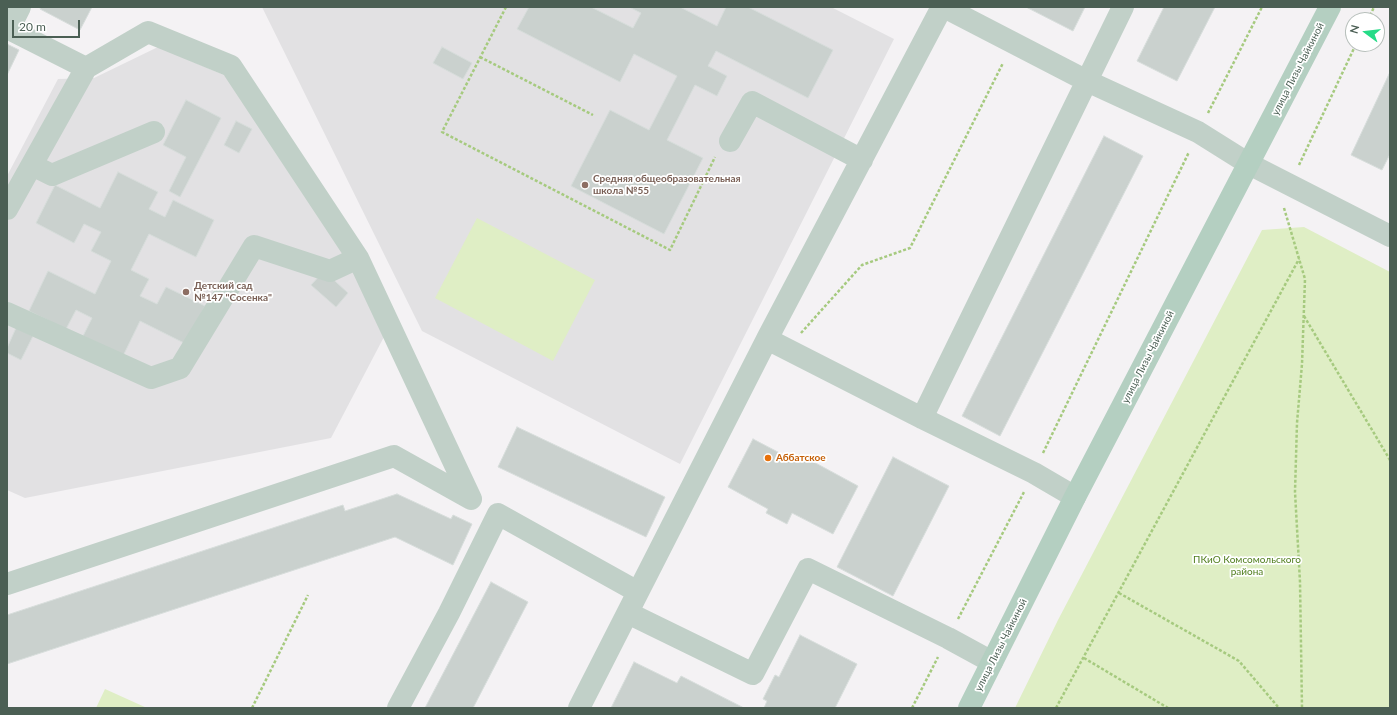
<!DOCTYPE html>
<html>
<head>
<meta charset="utf-8">
<style>
  body { margin:0 }
  #map { position:relative; width:1397px; height:715px; overflow:hidden; background:#f4f2f4; font-family:Lato,sans-serif }
  canvas { display:block }
  .frame { position:absolute; inset:0; border:8px solid #4b5f54; pointer-events:none }
  .north { position:absolute; left:1345px; top:12px; width:40px; height:40px; box-sizing:border-box; background:#fff; border:1px solid #b7bfbb; border-radius:50%; rotate:285deg; font-size:11px; font-weight:700; line-height:16px; text-align:center; color:#4b5f54 }
  .north::after { content:''; display:block; margin:auto; width:14px; height:18px; background:#26db87; clip-path:polygon(50% 0,100% 100%,50% 72%,0 100%) }
  .scale { position:absolute; left:12px; top:20px; width:68px; height:18px; box-sizing:border-box; border:2px solid #4b5f54; border-top:0; padding-left:5px; font-size:12px; line-height:14px; white-space:nowrap; color:#4b5f54; -webkit-text-stroke:3px #fff; paint-order:stroke }
</style>
</head>
<body>
<div id="map">
<canvas width="1397" height="715"></canvas>
<div class="frame"></div>
<div class="north">N</div>
<div class="scale">20 m</div>
</div>
<script>
const ctx = document.querySelector('canvas').getContext('2d');
ctx.lineJoin = 'round';
function paint(path, color) {
  ctx.fillStyle = color;
  ctx.fill(path, 'evenodd');
}
function poly(rows) {
  const path = new Path2D();
  for (const r of rows) {
    path.moveTo(r[0], r[1]);
    for (let i = 2; i < r.length; i += 2) path.lineTo(r[i], r[i + 1]);
  }
  return path;
}
function trace(path, color, width, dash) {
  ctx.strokeStyle = color;
  ctx.lineWidth = width;
  ctx.lineCap = dash ? 'butt' : 'round';
  ctx.setLineDash(dash || []);
  ctx.stroke(path);
}
function label(font, color, halo, rows, align = 'center') {
  ctx.font = font + ' Lato,sans-serif';
  ctx.lineWidth = 3.5;
  ctx.setLineDash([]);
  ctx.textBaseline = 'middle';
  ctx.strokeStyle = halo;
  ctx.fillStyle = color;
  for (const [text, x, y, turn = 0] of rows) {
    ctx.save();
    ctx.translate(x, y);
    ctx.rotate((+turn || 0) * Math.PI / 180);
    ctx.textAlign = isNaN(turn) ? turn : align;
    if (halo) ctx.strokeText(text, 0, 0);
    ctx.fillText(text, 0, 0);
    ctx.restore();
  }
}
const education = poly([
  [262,7,831,7,894,39,680,464,422,331],
  [158,47,231,78,346,252,386,333,331,438,25,498,7,490,7,176,58,79,94,78]
]);
const green = poly([
  [477,218,595,280,553,361,435,298],
  [1304,227,1390,272,1390,708,1015,708,1058,620,1262,230],
  [105,689,147,708,96,708]
]);
const building = poly([
  [41,7,92,7,80,30,40,9,41,7],
  [529,7,591,7,633,28,641,13,629,7,680,7,717,26,726,7,748,7,833,50,808,98,716,51,708,66,727,76,717,96,695,85,667,140,703,158,664,234,571,186,610,110,649,130,677,76,634,54,620,82,517,29,529,7],
  [1026,7,1085,7,1073,31,1026,7],
  [1164,7,1215,7,1177,81,1137,61,1164,7],
  [7,44,19,50,7,75,7,44],
  [442,47,472,63,463,79,433,63,442,47],
  [1390,72,1390,154,1382,170,1351,155,1390,72],
  [186,100,221,118,180,197,169,191,186,157,163,145,186,100],
  [236,121,252,129,239,153,224,145,236,121],
  [1104,136,1143,156,1000,436,962,416,1104,136],
  [118,172,158,192,149,209,165,217,173,200,214,220,196,257,149,234,131,270,149,279,140,296,157,304,166,287,205,306,186,344,140,321,123,356,83,336,92,318,76,310,66,329,29,311,48,271,95,294,111,261,91,251,101,232,84,224,74,243,36,223,55,185,100,208,118,172],
  [324,271,348,293,336,307,311,285,324,271],
  [16,328,33,336,21,360,7,353,7,348,16,328],
  [517,427,665,497,646,537,498,467,517,427],
  [753,439,795,461,799,454,858,486,833,534,792,513,787,524,766,513,768,509,728,487,753,439],
  [893,457,949,486,893,596,837,567,893,457],
  [397,494,451,519,453,515,472,524,453,565,395,537,7,664,7,615,343,505,345,511,397,494],
  [491,582,528,602,473,708,425,708,491,582],
  [800,635,857,664,835,708,764,708,767,701,763,699,775,675,779,677,800,635],
  [634,662,677,683,681,676,744,708,611,708,634,662]
]);
const path = poly([
  [506,7,442,132,670,250,715,157],
  [1368,20,1374,7],
  [480,57,593,115],
  [1208,113,1262,7],
  [1299,165,1356,44],
  [1284,208,1305,279,1302,364,1297,423,1295,492,1300,582,1302,708],
  [1304,316,1390,460],
  [801,333,862,265,910,248,1003,63],
  [1043,453,1189,152],
  [1119,593,1239,661,1279,708],
  [958,619,1024,492],
  [1084,658,1168,708],
  [252,708,308,595],
  [912,708,938,657],
  [1056,708,1299,259]
]);
const minor = poly([
  [942,7,767,339,922,418,1034,473,1075,497],
  [944,7,1087,81,1198,132,1249,164,1390,236],
  [7,28,86,68,148,32,231,66,358,258,471,499],
  [9,29,20,7],
  [730,141,752,102,862,160],
  [32,165,52,175,154,132],
  [7,209,86,68],
  [7,313,151,378,180,368,254,246,330,271,358,258],
  [922,418,1123,7],
  [7,584,394,456,471,499],
  [628,613,753,674,808,569,948,638,992,662],
  [398,708,449,613,498,514,638,592],
  [579,708,767,339]
]);
const major = poly([
  [969,708,1075,497,1330,7]
]);
const markers = [
  [585,185,4,"#8d6e63"],
  [186,292,4,"#8d6e63"],
  [768,458,4,"#e8710a"]
];
const streetNames = [
  ["улица Лизы Чайкиной",1298,69,-63],
  ["улица Лизы Чайкиной",1148,357,-63],
  ["улица Лизы Чайкиной",1001,645,-63]
];
const educationNames = [
  ["Средняя общеобразовательная",593,179],
  ["школа №55",593,191],
  ["Детский сад",194,286],
  ["№147 \"Сосенка\"",194,298]
];
const foodNames = [
  ["Аббатское",776,458]
];
const parkNames = [
  ["ПКиО Комсомольского",1247,560],
  ["района",1247,572]
];
paint(education, '#e2e1e3');
paint(green, '#dfeec5');
paint(building, '#cad1ce');
trace(building, '#d7dddb', 1);
trace(path, '#a6ca7f', 2.5, [3, 2]);
trace(minor, '#c1d0c8', 22);
trace(major, '#b4cfc1', 22);
for (const [x, y, r, color] of markers) {
  const dot = new Path2D();
  dot.arc(x, y, r, 0, 2 * Math.PI);
  ctx.fillStyle = color;
  ctx.fill(dot);
  trace(dot, '#fff', 1.5);
}
label('10px', '#4b5f54', '#fff', streetNames);
label('bold 10px', '#785e54', '#fff', educationNames, 'left');
label('bold 10px', '#c56008', '#fff', foodNames, 'left');
label('10px', '#507e1e', '#fff', parkNames);
</script>
</body>
</html>
